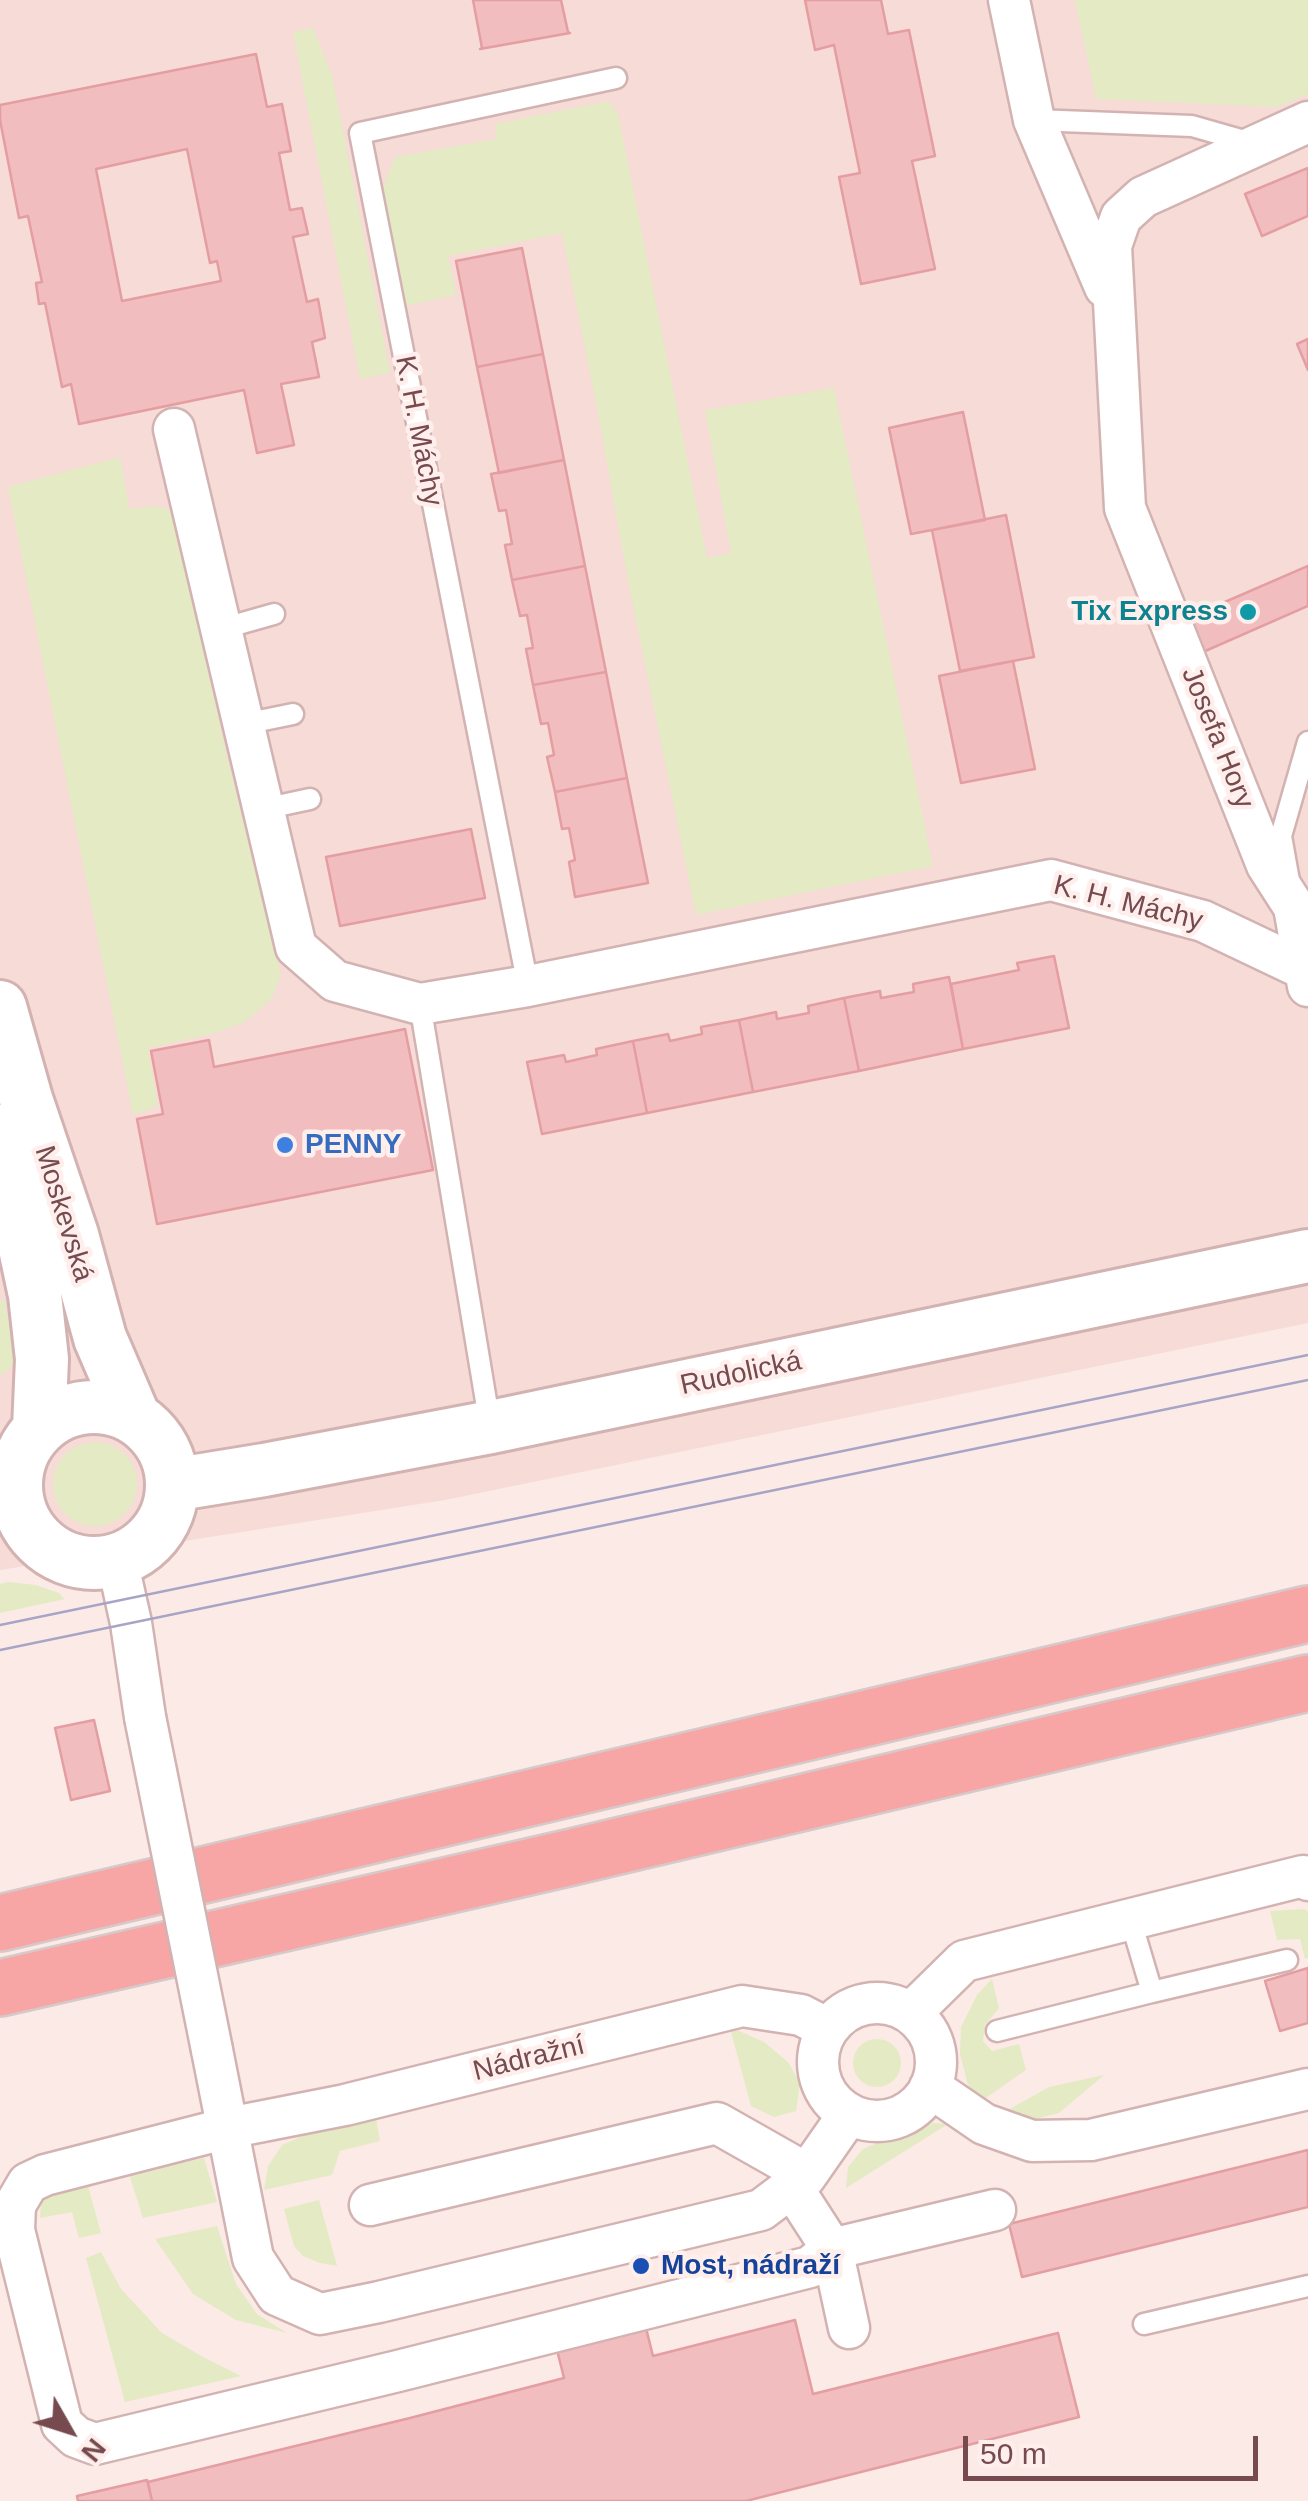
<!DOCTYPE html>
<html>
<head>
<meta charset="utf-8">
<style>
  body { margin:0 }
  #map { position:relative; width:1308px; height:2501px; overflow:hidden; background:#fceae6; font-family:Helvetica,sans-serif }
  canvas { display:block }
  .north { position:absolute; left:20px; top:2381px; width:100px; height:100px; -webkit-text-stroke:8px #ffefec; paint-order:stroke; rotate:129deg; font-size:28px; font-weight:700; line-height:40px; text-align:center; color:#764a4e }
  .north::after { content:''; display:block; margin:auto; width:35px; height:45px; background:#764a4e; clip-path:polygon(50% 0,100% 100%,50% 72%,0 100%) }
  .scale { position:absolute; left:963px; top:2436px; width:295px; height:45px; box-sizing:border-box; border:5px solid #764a4e; border-top:0; padding-left:12px; font-size:30px; line-height:35px; white-space:nowrap; color:#764a4e; -webkit-text-stroke:8px #ffefec; paint-order:stroke }
</style>
</head>
<body>
<div id="map">
<canvas width="1308" height="2501"></canvas>
<div class="north">N</div>
<div class="scale">50 m</div>
</div>
<script>
const ctx = document.querySelector('canvas').getContext('2d');
ctx.lineJoin = 'round';
function paint(path, color) {
  ctx.fillStyle = color;
  ctx.fill(path, 'evenodd');
}
function poly(rows) {
  const path = new Path2D();
  for (const r of rows) {
    if (r.length === 3) {
      path.moveTo(r[0] + r[2], r[1]);
      path.arc(r[0], r[1], r[2], 0, 2 * Math.PI);
      continue;
    }
    path.moveTo(r[0], r[1]);
    for (let i = 2; i < r.length; i += 2) path.lineTo(r[i], r[i + 1]);
  }
  return path;
}
function trace(path, color, width, dash) {
  ctx.strokeStyle = color;
  ctx.lineWidth = width;
  ctx.lineCap = dash ? 'butt' : 'round';
  ctx.setLineDash(dash || []);
  ctx.stroke(path);
}
function label(font, color, halo, rows, align = 'center') {
  ctx.font = font + ' Helvetica,sans-serif';
  ctx.lineWidth = 9;
  ctx.setLineDash([]);
  ctx.textBaseline = 'middle';
  ctx.strokeStyle = halo;
  ctx.fillStyle = color;
  for (const [text, x, y, turn = 0] of rows) {
    ctx.save();
    ctx.translate(x, y);
    ctx.rotate((+turn || 0) * Math.PI / 180);
    ctx.textAlign = isNaN(turn) ? turn : align;
    if (halo) ctx.strokeText(text, 0, 0);
    ctx.fillText(text, 0, 0);
    ctx.restore();
  }
}
const residential = poly([
  [0,0,1308,0,1308,1323,445,1500,0,1570]
]);
const green = poly([
  [1075,0,1308,0,1308,94,1277,107,1096,99],
  [313,28,332,75,390,373,360,379,293,32],
  [609,101,618,114,707,558,731,553,705,410,834,388,933,866,696,915,627,575,598,413,562,233,448,256,456,295,404,306,382,190,395,157,496,139,495,124],
  [120,457,129,509,152,506,175,510,225,748,281,975,271,1000,243,1023,211,1034,148,1048,158,1106,133,1115,8,487],
  [4,1299,17,1362,0,1376,0,1300],
  [95,1484,42],
  [8,1582,36,1585,59,1593,65,1599,0,1613,0,1584],
  [1304,1909,1308,1911,1308,1958,1305,1959,1300,1939,1277,1940,1270,1911],
  [992,1979,999,2008,985,2025,983,2041,992,2051,1019,2044,1026,2070,983,2100,968,2085,960,2054,961,2027,977,1995],
  [737,2030,764,2042,788,2062,800,2083,796,2111,774,2117,751,2106,731,2032],
  [877,2063,24],
  [1104,2075,1059,2113,1035,2119,1008,2110,1049,2087],
  [376,2118,380,2141,340,2151,332,2175,264,2190,268,2166,282,2145,307,2134],
  [933,2123,948,2124,846,2188,848,2167,863,2149,884,2140,907,2138],
  [204,2158,217,2202,143,2218,129,2174],
  [88,2186,101,2233,79,2238,72,2212,40,2218,41,2203,53,2193],
  [319,2200,337,2266,320,2263,303,2256,294,2246,284,2209],
  [217,2226,236,2284,257,2314,287,2333,236,2320,193,2294,155,2239],
  [101,2252,121,2289,162,2333,203,2357,241,2376,125,2402,86,2258]
]);
const building = poly([
  [473,0,561,0,568,32,570,33,480,49,482,48,473,0],
  [805,0,881,0,888,34,909,30,935,156,912,161,935,269,861,284,839,177,860,173,834,45,815,50,805,0],
  [256,54,267,107,282,104,291,151,279,153,290,210,302,208,308,234,293,237,307,302,318,299,325,338,312,342,319,377,281,384,294,445,257,453,244,390,79,424,71,384,62,387,45,303,39,304,36,283,42,282,28,216,19,218,0,120,0,105,256,54],
  [187,149,210,263,217,261,221,281,122,301,96,169,187,149],
  [1308,168,1308,216,1262,236,1245,194,1308,168],
  [522,248,543,354,477,367,456,261,522,248],
  [1308,339,1308,370,1297,344,1308,339],
  [543,354,564,460,499,473,477,367,543,354],
  [963,412,985,520,911,534,889,428,963,412],
  [564,460,585,566,512,580,505,545,512,544,506,510,499,511,491,474,564,460],
  [1006,515,1034,657,960,671,932,530,1006,515],
  [585,566,606,672,533,685,526,649,533,648,527,615,520,616,512,580,585,566],
  [1308,566,1308,606,1203,652,1188,618,1308,566],
  [1013,661,1035,769,961,783,939,676,1013,661],
  [606,672,627,778,555,792,547,757,554,755,548,723,541,724,533,685,606,672],
  [627,778,648,883,575,897,569,862,575,860,569,828,562,829,555,792,627,778],
  [471,829,485,898,340,926,326,857,471,829],
  [1054,956,1069,1028,963,1049,951,984,1019,970,1017,963,1054,956],
  [949,977,963,1049,859,1071,844,998,880,991,881,998,914,992,913,984,949,977],
  [844,998,859,1071,753,1092,739,1020,776,1012,777,1019,809,1013,808,1006,844,998],
  [739,1020,753,1092,647,1113,633,1041,668,1034,670,1041,702,1034,701,1027,739,1020],
  [405,1029,433,1170,157,1224,137,1119,163,1114,151,1051,209,1040,214,1067,405,1029],
  [633,1041,647,1113,542,1134,527,1062,564,1055,566,1062,597,1055,596,1049,633,1041],
  [94,1720,110,1791,71,1800,55,1728,94,1720],
  [1308,1968,1308,2023,1280,2031,1265,1981,1308,1968],
  [1308,2150,1308,2207,1022,2277,1009,2224,1308,2150],
  [795,2320,813,2394,1058,2333,1079,2417,746,2501,152,2501,148,2482,410,2418,564,2378,556,2346,645,2324,653,2356,795,2320],
  [147,2480,152,2501,78,2501,77,2496,147,2480]
]);
const service = poly([
  [1034,120,1192,126,1255,144],
  [221,629,274,614],
  [244,724,293,714],
  [263,809,310,799],
  [1289,881,1281,836,1308,742],
  [528,986,360,133,616,78],
  [420,1004,490,1425],
  [1152,1992,1287,1960],
  [997,2031,1152,1992,1130,1918],
  [1144,2324,1308,2286]
]);
const minor = poly([
  [1009,0,1034,120,1105,287],
  [1308,122,1143,197,1121,217,1111,246,1125,508,1267,865,1294,907,1308,986],
  [174,429,296,947,335,981,420,1004,528,986,1051,880,1203,921,1308,971],
  [117,1560,131,1623,145,1717],
  [877,2062,59],
  [911,2013,964,1961,1303,1876,1308,1880],
  [828,2029,801,2015,742,2006,345,2105,228,2128,45,2175,28,2183,15,2205,14,2230,62,2424,76,2437,95,2444,398,2371,810,2267,832,2249,849,2328],
  [212,2050,253,2258,277,2295,320,2314,379,2302,761,2210,805,2177,849,2114],
  [930,2087,984,2124,1032,2141,1091,2140,1308,2089],
  [792,2187,832,2249,995,2210],
  [370,2205,717,2123,807,2174]
]);
const tertiary = poly([
  [0,1007,26,1099,72,1235,100,1338,134,1417],
  [0,1131,35,1295,42,1359,39,1429],
  [94,1485,78],
  [172,1485,264,1470,491,1427,1308,1256]
]);
const trunk = poly([
  [0,1923,1308,1614],
  [0,1988,572,1857,1308,1683]
]);
const tram = poly([
  [0,1625,1308,1355],
  [0,1650,1308,1380]
]);
const minorBridge = poly([
  [145,1717,212,2050]
]);
const markers = [
  [1248,612,10,"#0f9aa8"],
  [285,1145,10,"#3f7fe0"],
  [641,2266,10,"#1a4fb4"]
];
const streetNames = [
  ["K. H. Máchy",418,431,79],
  ["Josefa Hory",1217,738,68],
  ["K. H. Máchy",1128,904,14],
  ["Moskevská",63,1214,73],
  ["Rudolická",741,1374,-12],
  ["Nádražní",529,2059,-14]
];
const cultureNames = [
  ["Tix Express",1228,612]
];
const shopNames = [
  ["PENNY",305,1145]
];
const transitNames = [
  ["Most, nádraží",661,2266]
];
paint(residential, '#f6dbd7');
paint(green, '#e4eac4');
paint(building, '#f2bdbf');
trace(building, '#e49ea2', 2.5);
trace(service, '#d3b3b2', 25);
trace(minor, '#d3b3b2', 45);
trace(tertiary, '#d3b3b2', 58);
trace(trunk, '#d6c9ca', 60);
trace(service, '#fff', 20);
trace(minor, '#fff', 40);
trace(tertiary, '#fff', 52);
trace(trunk, '#f8a6a5', 55);
trace(tram, '#a7a4c6', 2.5);
trace(minorBridge, '#d3b3b2', 45, []);
trace(minorBridge, '#fff', 40);
for (const [x, y, r, color] of markers) {
  const dot = new Path2D();
  dot.arc(x, y, r, 0, 2 * Math.PI);
  ctx.fillStyle = color;
  ctx.fill(dot);
  trace(dot, '#ffefec', 4);
}
label('28px', '#764a4e', '#ffefec', streetNames);
label('bold 28px', '#0d838f', '#ffefec', cultureNames, 'right');
label('bold 28px', '#366cbe', '#ffefec', shopNames, 'left');
label('bold 28px', '#164399', '#ffefec', transitNames, 'left');
</script>
</body>
</html>
